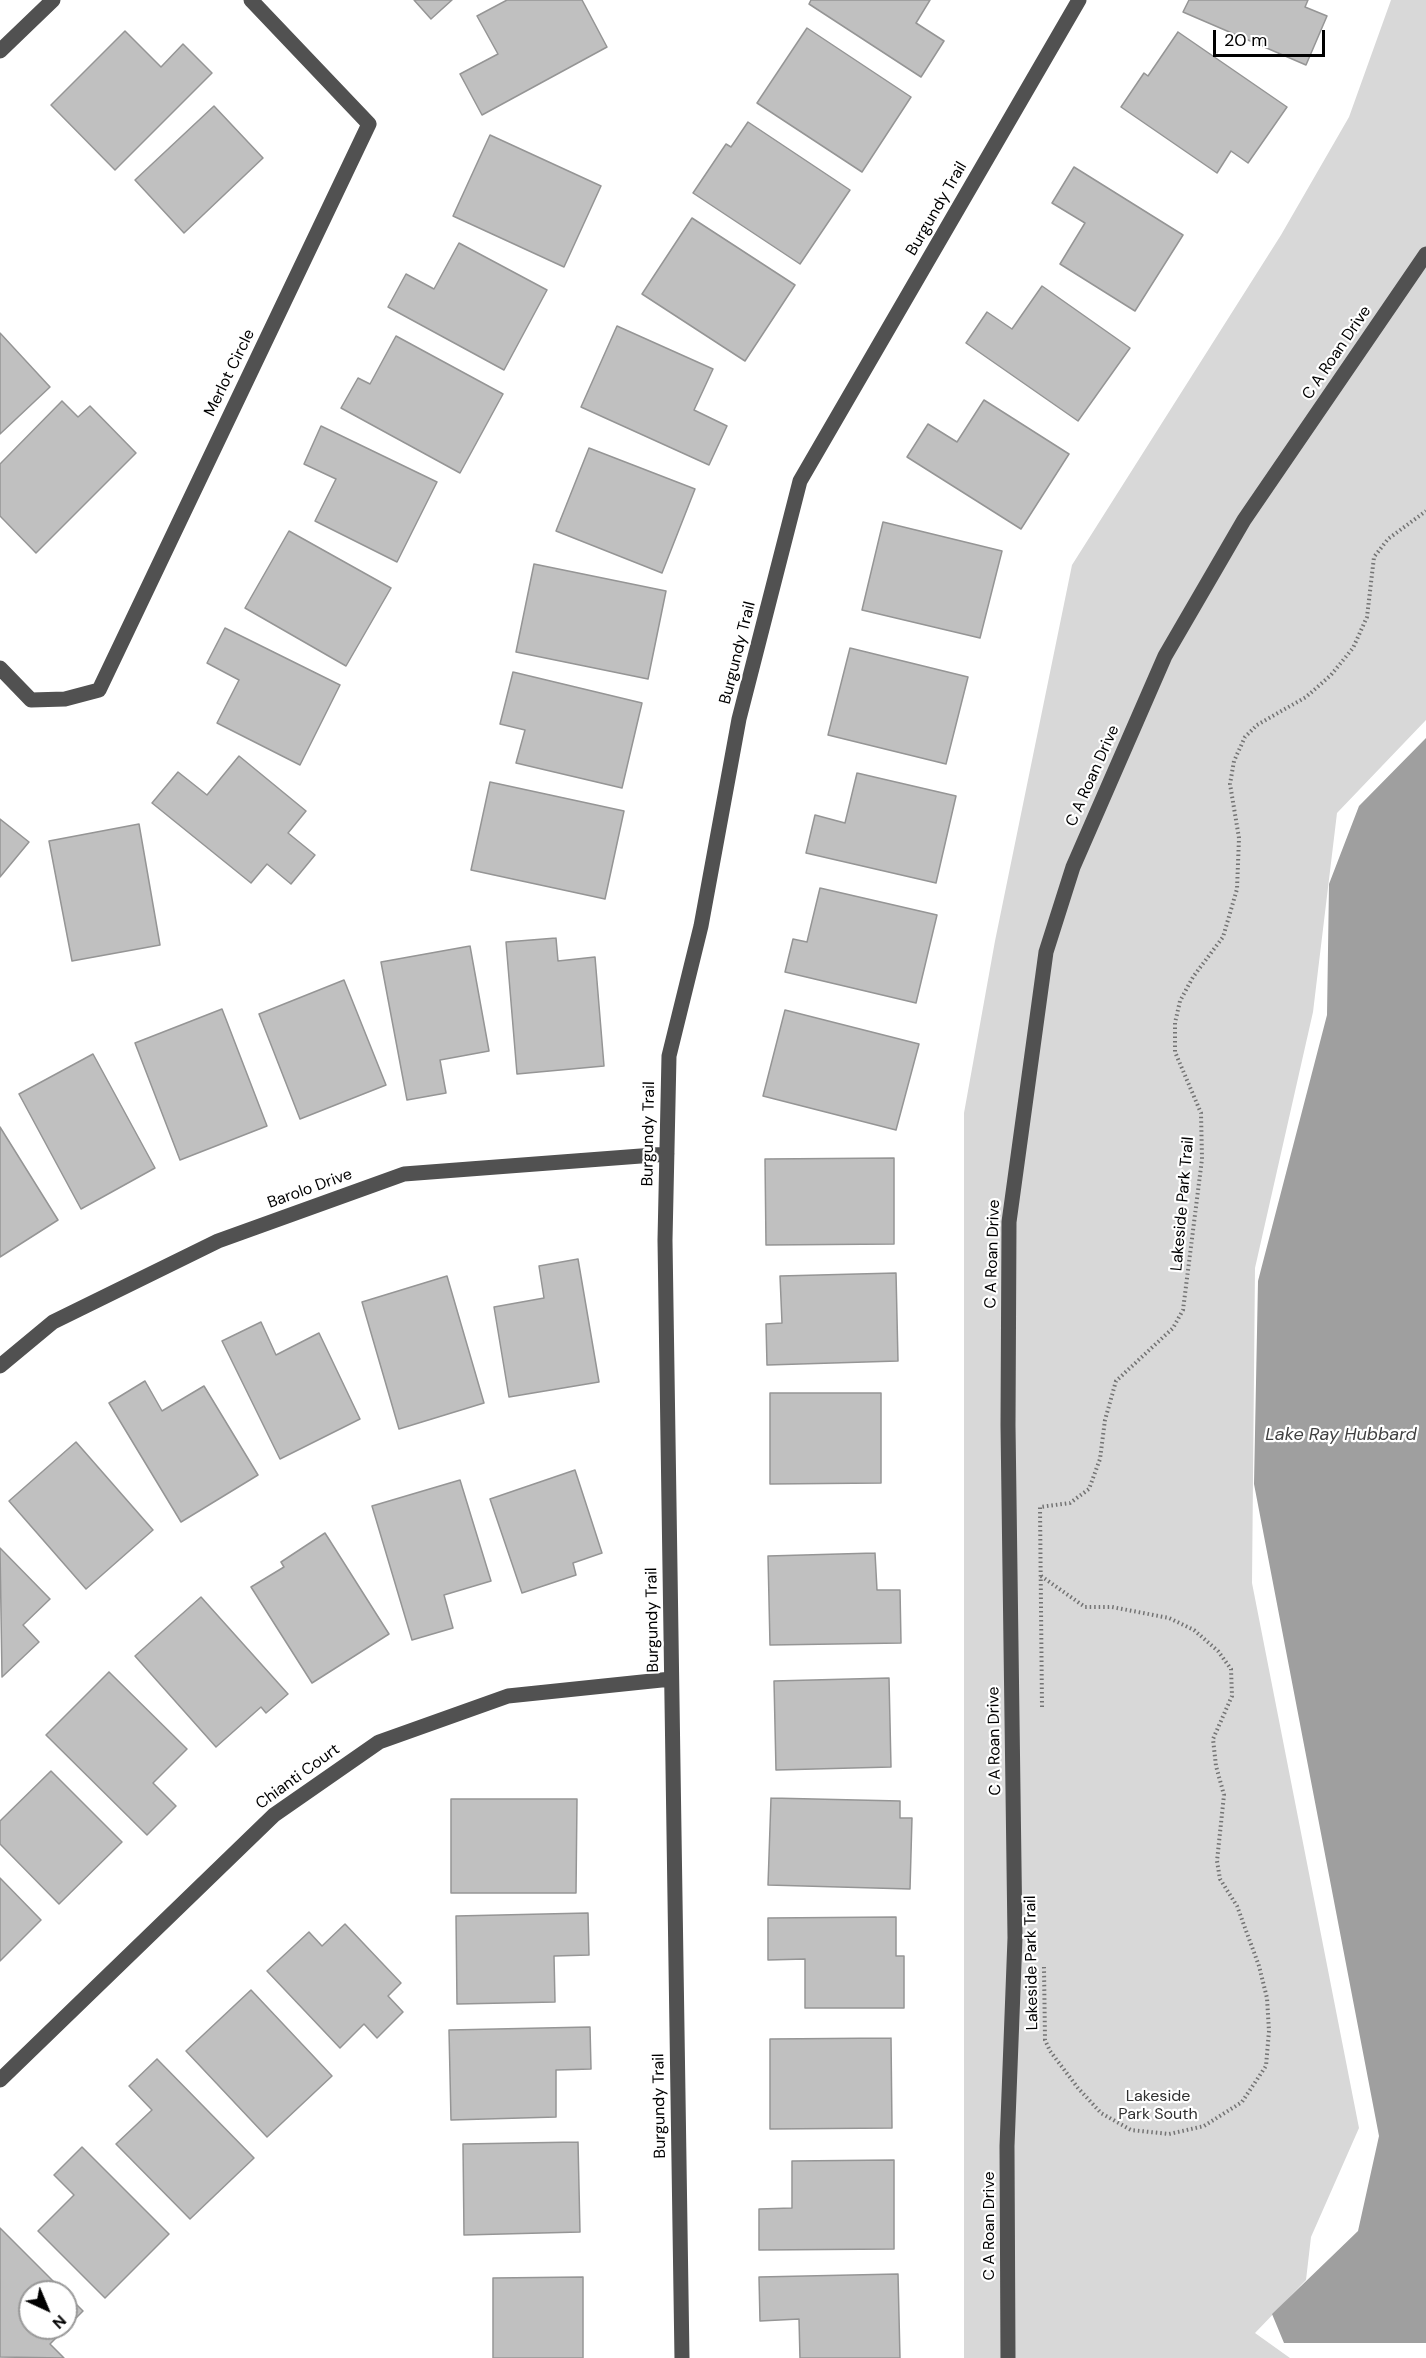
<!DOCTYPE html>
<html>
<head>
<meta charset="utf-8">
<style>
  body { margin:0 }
  #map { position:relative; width:1426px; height:2358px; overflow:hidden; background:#fff; font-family:"DM Sans",sans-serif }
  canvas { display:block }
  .north { position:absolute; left:18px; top:2280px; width:60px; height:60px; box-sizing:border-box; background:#fff; border:2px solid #999; border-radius:50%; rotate:136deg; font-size:16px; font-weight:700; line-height:24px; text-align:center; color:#000 }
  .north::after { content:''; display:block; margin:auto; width:21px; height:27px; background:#000; clip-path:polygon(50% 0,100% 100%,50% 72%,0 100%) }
  .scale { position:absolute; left:1213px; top:30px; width:112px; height:27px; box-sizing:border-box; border:3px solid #000; border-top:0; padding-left:8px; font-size:18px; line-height:21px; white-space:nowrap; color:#000; -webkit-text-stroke:4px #fff; paint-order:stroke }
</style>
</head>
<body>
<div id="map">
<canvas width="1426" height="2358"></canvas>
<div class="north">N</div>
<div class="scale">20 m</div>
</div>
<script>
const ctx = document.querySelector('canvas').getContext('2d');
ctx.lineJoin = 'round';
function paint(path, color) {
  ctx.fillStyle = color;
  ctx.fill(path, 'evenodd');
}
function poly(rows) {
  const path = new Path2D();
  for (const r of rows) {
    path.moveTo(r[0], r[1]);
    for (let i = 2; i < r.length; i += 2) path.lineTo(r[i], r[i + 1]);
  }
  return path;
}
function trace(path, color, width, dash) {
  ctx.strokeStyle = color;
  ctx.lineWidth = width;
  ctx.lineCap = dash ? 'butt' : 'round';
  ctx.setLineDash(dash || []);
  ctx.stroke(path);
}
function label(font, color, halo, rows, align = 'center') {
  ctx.font = font + ' "DM Sans",sans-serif';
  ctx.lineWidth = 4.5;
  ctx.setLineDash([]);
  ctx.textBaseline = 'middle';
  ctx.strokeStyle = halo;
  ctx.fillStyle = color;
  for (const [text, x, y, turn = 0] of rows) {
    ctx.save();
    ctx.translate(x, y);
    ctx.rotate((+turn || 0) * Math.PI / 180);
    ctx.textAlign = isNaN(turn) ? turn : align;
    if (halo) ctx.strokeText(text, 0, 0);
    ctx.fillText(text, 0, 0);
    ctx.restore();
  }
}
const green = poly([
  [1391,0,1426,0,1426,720,1337,813,1313,1012,1255,1268,1252,1583,1359,2128,1311,2237,1306,2280,1255,2333,1290,2358,964,2358,964,1113,995,941,1072,565,1281,235,1349,117]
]);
const water = poly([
  [1426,738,1426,2343,1284,2343,1272,2314,1358,2231,1379,2136,1254,1484,1258,1281,1327,1015,1329,884,1359,806]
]);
const building = poly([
  [414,0,452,0,431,19,414,0],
  [507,0,582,0,607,47,482,115,460,74,498,54,477,16,507,0],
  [811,0,930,0,916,23,944,41,921,77,809,4,811,0],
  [1189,0,1308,0,1305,7,1327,16,1306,65,1183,12,1189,0],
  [807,28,911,97,862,172,757,103,807,28],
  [125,31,161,67,183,44,212,73,115,170,51,105,125,31],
  [1178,32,1287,107,1248,163,1231,151,1217,173,1121,107,1144,73,1148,76,1178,32],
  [214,106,263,158,184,233,135,180,214,106],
  [748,122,850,190,800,264,693,193,726,144,731,147,748,122],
  [490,135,601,186,564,267,453,216,490,135],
  [1074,167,1183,235,1135,311,1060,264,1085,223,1052,203,1074,167],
  [692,218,795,285,745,361,642,294,692,218],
  [459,243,547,290,504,370,388,307,406,274,434,289,459,243],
  [1042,286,1130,348,1078,421,966,343,987,312,1012,329,1042,286],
  [617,326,713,369,694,410,727,426,709,465,581,407,617,326],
  [0,333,50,387,0,434,0,333],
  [396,336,503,394,460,473,341,408,358,378,370,384,396,336],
  [984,400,1069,454,1021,529,907,457,928,424,957,442,984,400],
  [62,401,78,417,90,406,136,453,36,553,0,516,0,464,62,401],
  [321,426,437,482,397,562,315,521,336,479,304,464,321,426],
  [589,448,695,489,662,573,556,531,589,448],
  [883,522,1002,551,980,638,862,610,883,522],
  [289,531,391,588,346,666,245,608,289,531],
  [534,564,666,591,648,679,516,652,534,564],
  [225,628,340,685,300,765,217,723,239,680,207,663,225,628],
  [850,648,968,677,946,764,828,735,850,648],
  [513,672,642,703,622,788,516,763,525,730,500,724,513,672],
  [239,756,306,811,288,833,315,855,291,884,267,864,251,883,152,803,178,772,207,795,239,756],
  [857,773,956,796,936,883,806,853,815,815,845,823,857,773],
  [490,782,624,811,605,899,471,870,490,782],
  [0,819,29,842,0,877,0,819],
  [139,824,160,945,72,961,49,841,139,824],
  [820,888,937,915,916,1003,785,972,793,939,807,942,820,888],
  [556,938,558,961,595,957,604,1066,517,1074,506,942,556,938],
  [470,946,489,1051,440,1060,446,1093,407,1100,381,962,470,946],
  [344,980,386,1085,300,1119,259,1014,344,980],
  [222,1009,267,1126,180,1160,135,1043,222,1009],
  [785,1010,919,1044,896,1130,763,1096,785,1010],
  [93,1054,155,1168,81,1209,19,1094,93,1054],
  [0,1127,58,1220,0,1257,0,1127],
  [894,1158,894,1244,766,1245,765,1159,894,1158],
  [578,1259,599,1382,509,1397,494,1307,544,1298,539,1266,578,1259],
  [896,1273,898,1361,767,1365,766,1324,782,1323,780,1276,896,1273],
  [447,1276,484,1403,399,1429,362,1302,447,1276],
  [261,1322,276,1355,319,1333,360,1419,280,1459,222,1341,261,1322],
  [145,1381,162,1411,204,1386,258,1475,181,1522,109,1403,145,1381],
  [770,1393,881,1393,881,1483,770,1484,770,1393],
  [76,1442,153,1530,86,1589,9,1501,76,1442],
  [575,1470,602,1553,573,1563,576,1575,522,1593,490,1499,575,1470],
  [460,1480,491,1581,444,1595,453,1628,412,1640,372,1506,460,1480],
  [325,1533,389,1634,312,1683,251,1587,284,1567,281,1562,325,1533],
  [0,1548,50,1599,23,1625,39,1642,2,1677,0,1548],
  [875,1553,877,1590,900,1590,901,1643,770,1645,768,1556,875,1553],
  [201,1597,288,1694,266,1713,261,1707,216,1747,135,1656,201,1597],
  [109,1672,187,1749,153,1783,176,1806,147,1835,46,1735,109,1672],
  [889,1678,891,1767,776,1770,774,1681,889,1678],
  [51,1771,122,1842,59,1904,0,1844,0,1821,51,1771],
  [771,1798,900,1801,900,1818,912,1818,910,1889,768,1885,771,1798],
  [451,1799,577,1799,576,1893,451,1893,451,1799],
  [0,1878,41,1920,0,1961,0,1878],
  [588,1913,589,1955,554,1956,555,2002,457,2004,456,1916,588,1913],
  [896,1917,896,1956,904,1956,904,2008,805,2008,805,1959,768,1960,768,1918,896,1917],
  [345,1924,401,1983,388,1996,403,2012,377,2038,364,2024,340,2048,267,1971,309,1932,322,1946,345,1924],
  [251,1990,332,2076,267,2137,186,2051,251,1990],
  [590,2027,591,2069,556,2070,556,2117,451,2120,449,2030,590,2027],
  [891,2038,892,2128,770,2129,770,2039,891,2038],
  [157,2059,254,2158,190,2219,116,2144,152,2110,129,2086,157,2059],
  [578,2142,580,2232,464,2235,463,2144,578,2142],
  [82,2147,169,2234,105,2298,38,2231,74,2195,54,2175,82,2147],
  [894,2160,894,2249,759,2250,759,2209,792,2208,792,2161,894,2160],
  [0,2228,64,2292,30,2292,30,2328,66,2328,66,2294,83,2311,50,2344,64,2358,0,2357,0,2228],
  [898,2274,900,2358,800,2358,799,2319,760,2321,759,2277,898,2274],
  [583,2277,583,2358,493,2358,493,2278,583,2277]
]);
const path = poly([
  [1041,1576,1085,1607,1112,1607,1169,1618,1194,1630,1218,1651,1231,1669,1232,1696,1213,1739,1216,1766,1224,1795,1217,1861,1220,1879,1237,1906,1259,1966,1267,1998,1269,2031,1266,2066,1242,2102,1204,2126,1169,2134,1131,2130,1101,2113,1078,2088,1050,2051,1045,2040,1044,1967],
  [1042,1707,1040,1507,1070,1503,1089,1489,1100,1459,1105,1420,1116,1381,1173,1328,1183,1310,1202,1159,1201,1113,1175,1052,1175,1023,1180,1001,1193,977,1223,937,1237,889,1239,838,1230,784,1234,761,1245,737,1257,725,1306,697,1331,675,1353,648,1367,617,1374,557,1388,539,1426,511]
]);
const minor = poly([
  [0,51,53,0],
  [0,668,31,700,65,699,99,690,369,124,251,0],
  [0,1366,53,1322,218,1241,404,1174,667,1154],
  [0,2080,274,1815,379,1742,508,1696,671,1679],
  [682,2358,665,1240,669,1056,701,926,739,719,800,481,1079,0],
  [1008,2358,1007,2146,1015,1938,1008,1425,1009,1222,1046,952,1073,867,1165,656,1244,520,1426,254]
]);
const streetNames = [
  ["Burgundy Trail",937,209,-60],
  ["C A Roan Drive",1337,353,-56],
  ["Merlot Circle",230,373,-64],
  ["Burgundy Trail",738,653,-76],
  ["C A Roan Drive",1093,776,-66],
  ["Burgundy Trail",649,1134,-89],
  ["Barolo Drive",310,1189,-20],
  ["Lakeside Park Trail",1183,1204,-85],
  ["C A Roan Drive",993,1254,-88],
  ["Burgundy Trail",653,1620,-91],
  ["C A Roan Drive",995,1741,-91],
  ["Chianti Court",298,1777,-36],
  ["Lakeside Park Trail",1032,1963,-91],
  ["Burgundy Trail",660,2106,-91],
  ["C A Roan Drive",990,2226,-90]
];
const parkNames = [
  ["Lakeside",1158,2097],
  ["Park South",1158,2115]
];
const waterNames = [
  ["Lake Ray Hubbard",1341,1435]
];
paint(green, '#d8d8d8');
paint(water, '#9f9f9f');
paint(building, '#c0c0c0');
trace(building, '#959595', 1.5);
trace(path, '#737373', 4, [1.5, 3]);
trace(minor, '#515151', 15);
label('16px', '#000', '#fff', streetNames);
label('16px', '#2f2f2f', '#fff', parkNames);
label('italic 18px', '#404040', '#fff', waterNames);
</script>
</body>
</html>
